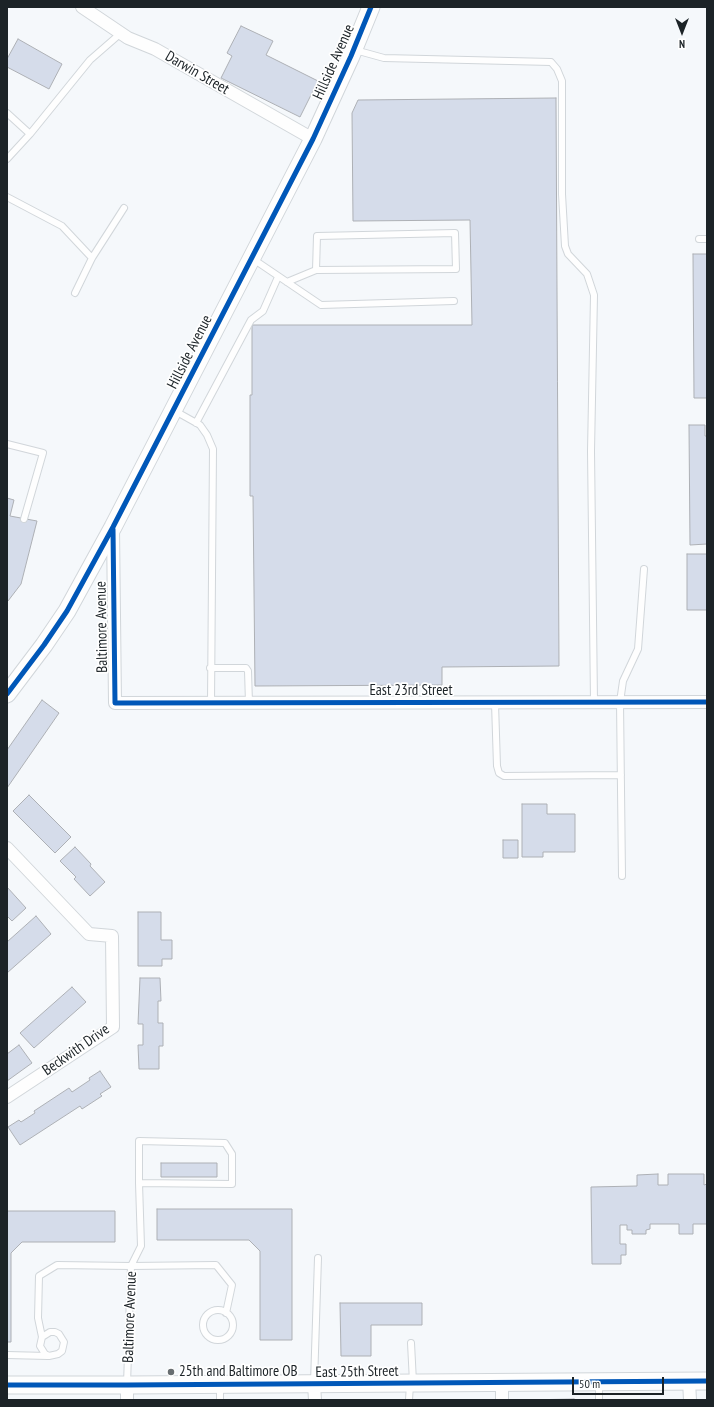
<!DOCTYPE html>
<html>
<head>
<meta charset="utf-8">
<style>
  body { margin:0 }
  #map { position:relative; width:714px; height:1407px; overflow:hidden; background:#f5f8fb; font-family:"PT Sans Narrow",sans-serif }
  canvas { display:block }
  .frame { position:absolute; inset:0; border:8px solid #1c2327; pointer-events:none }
  .north { position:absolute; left:662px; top:12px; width:40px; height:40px; -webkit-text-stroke:3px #fff; paint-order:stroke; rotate:180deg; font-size:11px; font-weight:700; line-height:16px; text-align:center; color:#1c2327 }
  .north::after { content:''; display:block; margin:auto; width:14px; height:18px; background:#1c2327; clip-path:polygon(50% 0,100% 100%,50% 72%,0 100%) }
  .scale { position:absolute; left:572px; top:1377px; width:92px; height:18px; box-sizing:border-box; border:2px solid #1c2327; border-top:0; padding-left:5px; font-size:12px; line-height:14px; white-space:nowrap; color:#1c2327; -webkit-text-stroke:3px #fff; paint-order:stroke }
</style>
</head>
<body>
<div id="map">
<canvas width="714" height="1407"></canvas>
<div class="frame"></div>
<div class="north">N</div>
<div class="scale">50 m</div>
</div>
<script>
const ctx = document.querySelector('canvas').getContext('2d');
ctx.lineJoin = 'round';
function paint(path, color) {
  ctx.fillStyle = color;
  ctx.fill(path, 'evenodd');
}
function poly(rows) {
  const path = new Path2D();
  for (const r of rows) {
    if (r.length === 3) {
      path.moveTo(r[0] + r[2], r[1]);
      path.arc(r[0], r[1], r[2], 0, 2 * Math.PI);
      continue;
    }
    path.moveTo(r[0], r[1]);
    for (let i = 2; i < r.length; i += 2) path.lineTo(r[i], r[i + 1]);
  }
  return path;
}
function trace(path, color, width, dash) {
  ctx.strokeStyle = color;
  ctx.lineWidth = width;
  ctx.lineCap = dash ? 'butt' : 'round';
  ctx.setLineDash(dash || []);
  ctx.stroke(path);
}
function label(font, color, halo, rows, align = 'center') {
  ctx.font = font + ' "PT Sans Narrow",sans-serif';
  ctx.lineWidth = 3.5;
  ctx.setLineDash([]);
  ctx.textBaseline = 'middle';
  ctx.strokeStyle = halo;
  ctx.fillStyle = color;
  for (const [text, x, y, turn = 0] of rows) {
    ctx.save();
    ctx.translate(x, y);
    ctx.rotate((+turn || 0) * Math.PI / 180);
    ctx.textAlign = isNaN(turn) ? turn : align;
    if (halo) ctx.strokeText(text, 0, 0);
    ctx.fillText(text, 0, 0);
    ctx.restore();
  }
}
const building = poly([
  [241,26,273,41,266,55,318,81,300,117,221,78,232,56,227,53,241,26],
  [18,39,62,64,49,89,7,67,7,59,18,39],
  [556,98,559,666,442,667,442,685,255,686,253,496,250,496,250,395,252,395,252,325,472,325,470,220,353,221,352,113,358,100,556,98],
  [693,254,707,254,707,398,694,398,693,254],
  [689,425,705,425,705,436,707,436,707,544,690,545,689,425],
  [7,498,14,500,10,516,37,521,21,584,8,601,7,601,7,498],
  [687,554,707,554,707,610,687,610,687,554],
  [42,700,59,713,7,788,7,750,42,700],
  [29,795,71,837,55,853,13,811,29,795],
  [522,804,547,804,547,814,575,814,575,852,543,852,543,857,522,857,522,804],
  [503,840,518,840,518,858,503,858,503,840],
  [75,847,91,864,90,866,105,882,90,896,74,879,76,877,60,861,75,847],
  [7,887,26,908,12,921,7,916,7,887],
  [138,912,161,912,161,940,172,940,172,959,162,959,162,966,138,966,138,912],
  [36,916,51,934,7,973,7,942,36,916],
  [140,978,160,978,161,1001,158,1001,158,1023,163,1023,163,1046,159,1046,159,1069,139,1069,138,1045,143,1045,143,1024,138,1024,140,978],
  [72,987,86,1002,34,1048,20,1033,72,987],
  [19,1045,32,1063,7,1081,7,1054,19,1045],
  [100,1071,111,1087,100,1094,102,1096,82,1109,80,1106,20,1145,8,1127,19,1120,21,1122,35,1113,34,1111,69,1088,72,1092,90,1080,89,1078,100,1071],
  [161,1163,217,1163,217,1177,161,1177,161,1163],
  [658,1174,658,1185,668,1185,668,1174,704,1174,704,1185,707,1184,707,1224,693,1224,693,1234,679,1234,679,1224,650,1224,650,1229,646,1230,646,1234,632,1234,632,1230,627,1230,627,1225,620,1225,620,1244,626,1244,626,1255,621,1255,621,1264,592,1264,591,1187,637,1186,637,1175,658,1174],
  [157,1209,292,1209,292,1340,260,1340,260,1251,249,1240,157,1240,157,1209],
  [7,1211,115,1211,115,1242,22,1242,11,1253,11,1342,7,1342,7,1211],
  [340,1303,422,1303,422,1325,371,1325,371,1356,341,1356,340,1303],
  [574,1399,574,1400,525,1400,574,1399]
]);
const lane = poly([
  [355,50,384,58,551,62,557,69,562,81,562,194,565,246,568,254,587,274,594,295,591,451,594,702],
  [7,113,30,134],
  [7,159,30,134,90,60,121,33],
  [7,197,62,226,92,258],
  [699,239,707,239],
  [253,259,321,305,454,301],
  [287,282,316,270,456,269,455,233,317,236,316,270],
  [75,293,92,258,124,208],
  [175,411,200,425,207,435,213,449,211,703],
  [196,423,251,320,263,311,278,277],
  [7,444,43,453,24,519],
  [210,668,246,668,248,671,249,703],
  [495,703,497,766,499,773,504,776,621,775],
  [622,876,620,702,623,681,638,649,644,569],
  [218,1325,15],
  [42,1337,50,1332,55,1332,59,1334,64,1342,62,1351,58,1354,49,1356,45,1354,40,1346,42,1337,38,1318,39,1276,57,1265,131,1266,216,1265,232,1285,226,1313],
  [411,1343,413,1382],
  [7,1355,48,1356],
  [314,1383,318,1258],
  [127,1384,131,1266,141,1246,139,1183,139,1141,225,1143,232,1154,232,1184,139,1183],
  [599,1384,599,1400],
  [220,1385,220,1400],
  [409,1400,410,1384]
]);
const street = poly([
  [82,7,128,38,155,49,313,139],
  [113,528,115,703,707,702],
  [7,848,89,934,112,936,113,1027,7,1097],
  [689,1381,690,1400],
  [502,1383,502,1400],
  [314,1384,315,1400],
  [127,1385,127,1400]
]);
const secondary = poly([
  [7,694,44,645,67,611,113,527,313,139,351,56,371,7],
  [7,1385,127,1385,707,1381]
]);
const cycleway = poly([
  [113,529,115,703,707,702],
  [7,694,44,645,67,611,113,527,313,139,351,56,371,7],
  [7,1385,127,1385,707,1381]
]);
const markers = [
  [171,1372,4,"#686e71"]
];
const streetNames = [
  ["Hillside Avenue",334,62,-66],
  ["Darwin Street",197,73,30],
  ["Hillside Avenue",190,352,-63],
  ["Baltimore Avenue",102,627,-91],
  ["East 23rd Street",411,691],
  ["Beckwith Drive",76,1050,-35],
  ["Baltimore Avenue",130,1317,-88],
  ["East 25th Street",357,1372,-1]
];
const poiNames = [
  ["25th and Baltimore OB",179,1372]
];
paint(building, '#d5dcea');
trace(building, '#adb0b5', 1);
trace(lane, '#d1d6da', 8);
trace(street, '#d1d6da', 14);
trace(secondary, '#d1d6da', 19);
trace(lane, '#fefefe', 6);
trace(street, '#fefefe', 12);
trace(secondary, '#fefefe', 17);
trace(cycleway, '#0057b8', 5);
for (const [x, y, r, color] of markers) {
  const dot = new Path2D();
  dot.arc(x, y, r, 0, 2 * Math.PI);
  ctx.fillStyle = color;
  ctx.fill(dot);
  trace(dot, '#fff', 1.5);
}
label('15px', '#1c2327', '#fff', streetNames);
label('15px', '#1c2327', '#fff', poiNames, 'left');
</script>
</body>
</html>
